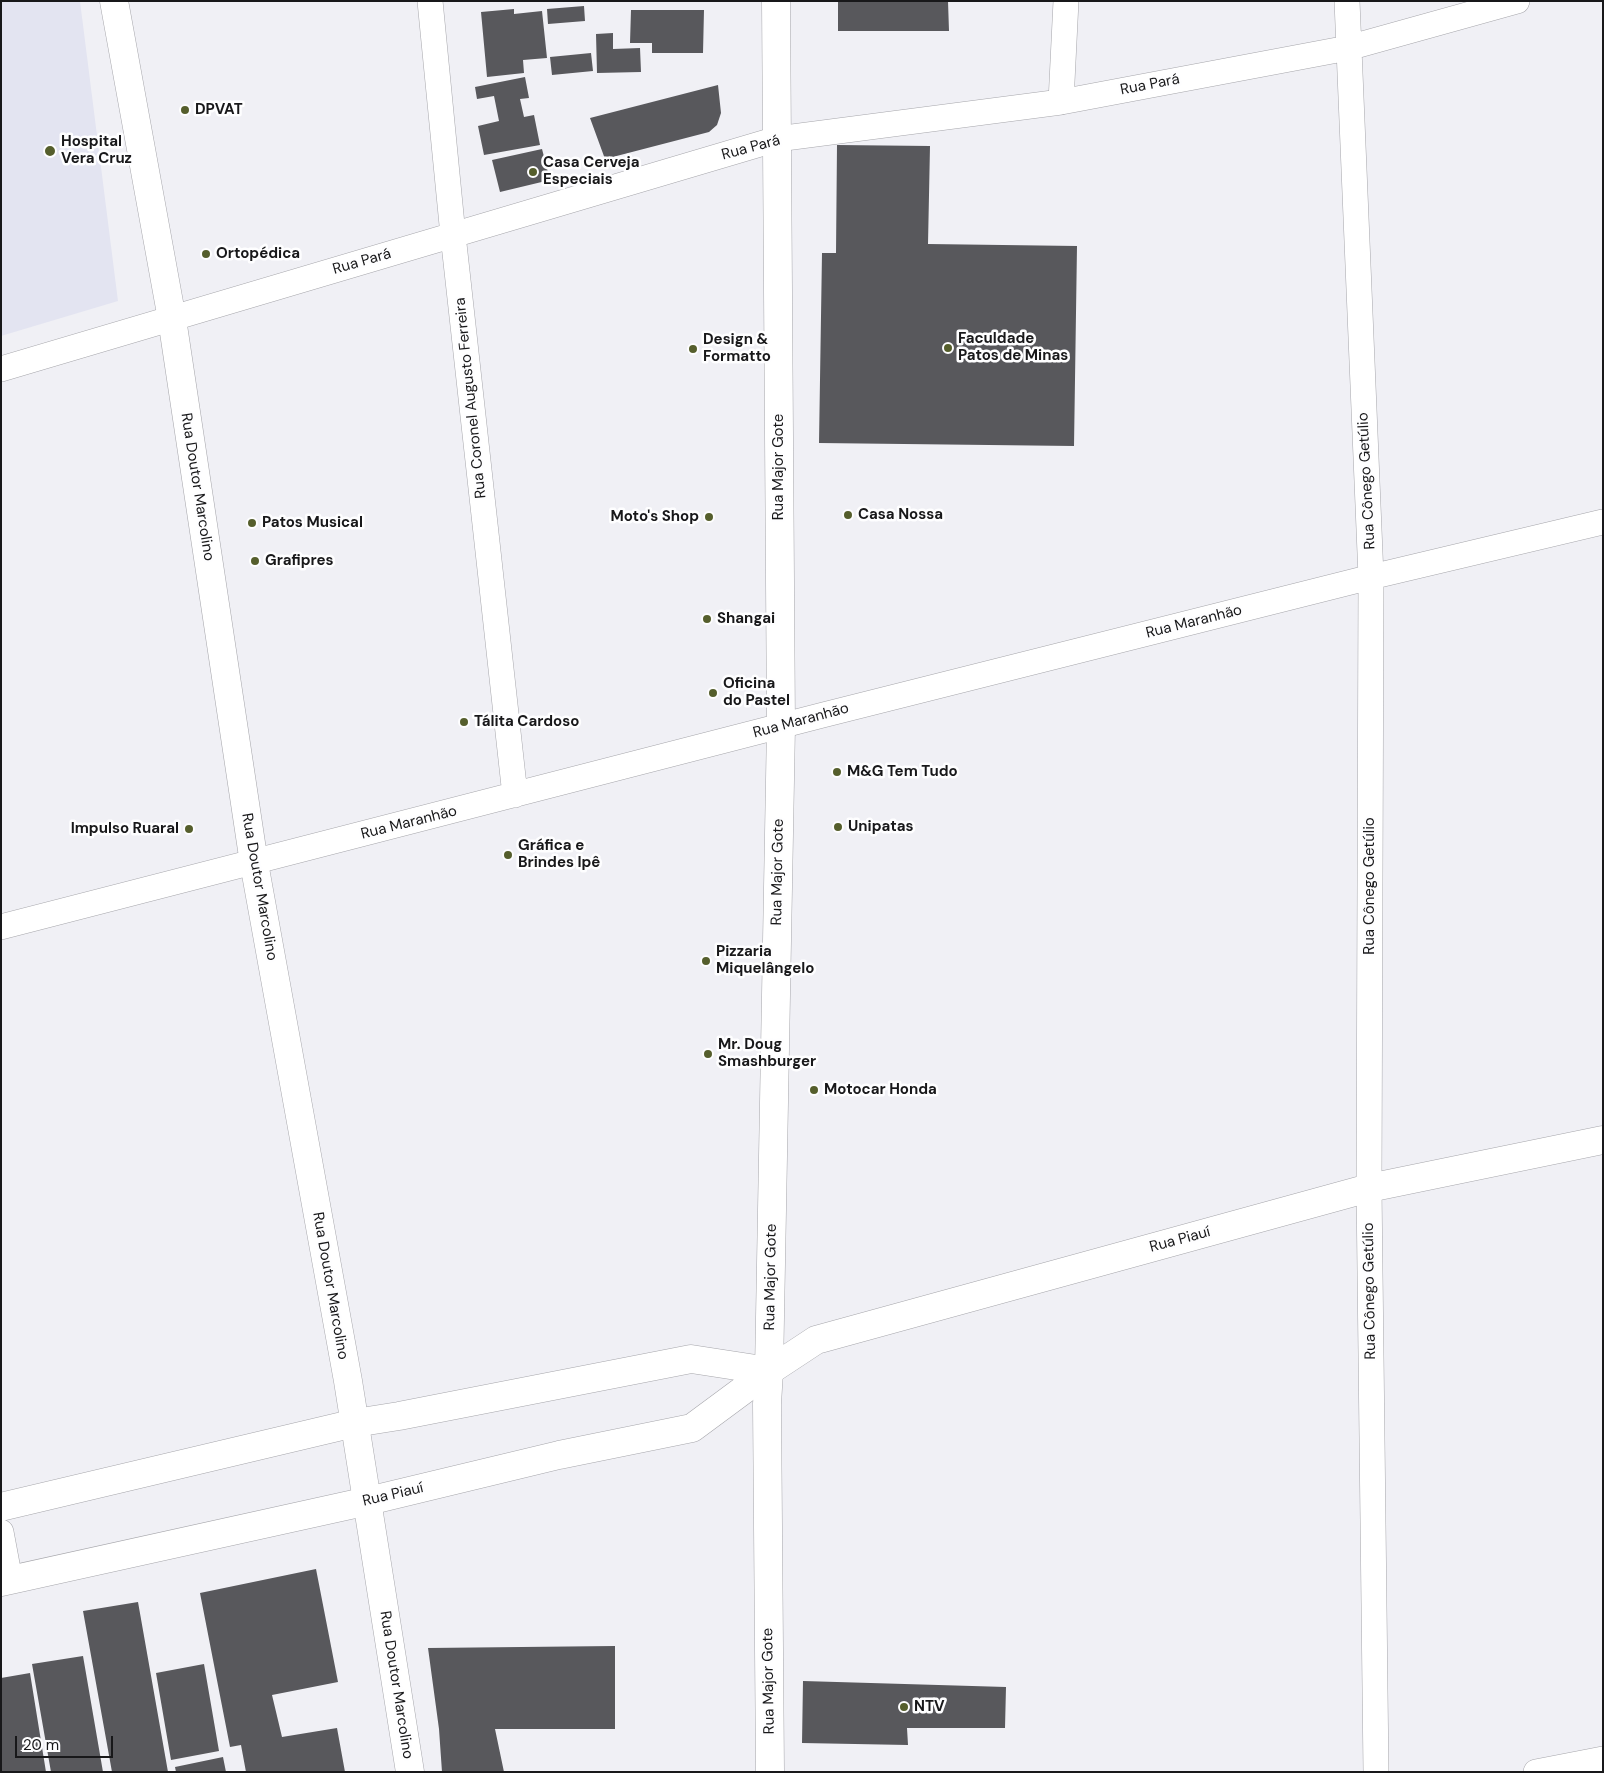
<!DOCTYPE html>
<html>
<head>
<meta charset="utf-8">
<style>
  body { margin:0 }
  #map { position:relative; width:1604px; height:1773px; overflow:hidden; background:#f0f0f5; font-family:"DM Sans",sans-serif }
  canvas { display:block }
  .frame { position:absolute; inset:0; border:2px solid #18181a; pointer-events:none }
  .scale { position:absolute; left:15px; top:1736px; width:98px; height:22px; box-sizing:border-box; border:2px solid #18181a; border-top:0; padding-left:6px; font-size:15px; line-height:18px; white-space:nowrap; color:#18181a; -webkit-text-stroke:4px #fefeff; paint-order:stroke }
</style>
</head>
<body>
<div id="map">
<canvas width="1604" height="1773"></canvas>
<div class="frame"></div>
<div class="scale">20 m</div>
</div>
<script>
const ctx = document.querySelector('canvas').getContext('2d');
ctx.lineJoin = 'round';
function paint(path, color) {
  ctx.fillStyle = color;
  ctx.fill(path, 'evenodd');
}
function poly(rows) {
  const path = new Path2D();
  for (const r of rows) {
    path.moveTo(r[0], r[1]);
    for (let i = 2; i < r.length; i += 2) path.lineTo(r[i], r[i + 1]);
  }
  return path;
}
function trace(path, color, width, dash) {
  ctx.strokeStyle = color;
  ctx.lineWidth = width;
  ctx.lineCap = dash ? 'butt' : 'round';
  ctx.setLineDash(dash || []);
  ctx.stroke(path);
}
function label(font, color, halo, rows, align = 'center') {
  ctx.font = font + ' "DM Sans",sans-serif';
  ctx.lineWidth = 5;
  ctx.setLineDash([]);
  ctx.textBaseline = 'middle';
  ctx.strokeStyle = halo;
  ctx.fillStyle = color;
  for (const [text, x, y, turn = 0] of rows) {
    ctx.save();
    ctx.translate(x, y);
    ctx.rotate((+turn || 0) * Math.PI / 180);
    ctx.textAlign = isNaN(turn) ? turn : align;
    if (halo) ctx.strokeText(text, 0, 0);
    ctx.fillText(text, 0, 0);
    ctx.restore();
  }
}
const built = poly([
  [1,1,80,1,118,301,1,336]
]);
const building = poly([
  [838,1,948,1,949,31,838,31],
  [584,6,585,21,548,24,547,9],
  [514,9,514,14,542,11,547,58,523,60,524,73,487,77,481,12],
  [631,10,704,10,703,53,652,53,652,43,630,43],
  [613,33,613,49,640,48,641,72,597,73,596,34],
  [591,53,593,71,552,75,550,57],
  [525,77,529,98,520,99,524,117,534,115,540,145,484,155,478,126,499,121,494,96,477,99,475,87],
  [718,85,721,113,717,125,709,132,605,159,590,118],
  [837,145,930,146,928,244,1077,246,1074,446,819,443,822,253,836,253],
  [542,149,550,180,500,192,492,160],
  [316,1569,338,1682,272,1695,282,1737,337,1728,345,1772,246,1772,241,1745,230,1747,200,1593],
  [138,1602,168,1772,112,1772,83,1611],
  [615,1646,615,1729,495,1729,504,1772,442,1772,439,1729,428,1648],
  [83,1656,103,1772,51,1772,32,1664],
  [204,1664,219,1751,171,1760,156,1673],
  [30,1673,46,1772,1,1772,1,1678],
  [803,1681,1006,1687,1005,1728,907,1728,908,1745,802,1743],
  [223,1757,226,1772,176,1772,175,1767]
]);
const street = poly([
  [430,1,453,235,515,795],
  [1347,1,1371,577,1369,1188,1376,1772],
  [1061,102,1066,1],
  [1,369,777,139,1061,102,1348,48,1517,1],
  [1,927,823,715,1371,577,1603,522],
  [1,1532,10,1580],
  [1536,1772,1603,1759]
]);
const secondary = poly([
  [1,1507,355,1423,399,1416,691,1359,769,1371],
  [1,1582,368,1501,559,1455,692,1428,769,1371,816,1340,1369,1188,1603,1140]
]);
const primary = poly([
  [114,1,172,319,254,863,348,1381,410,1772],
  [770,1772,767,1404,769,1371,781,726,776,1]
]);
const markers = [
  [185,110,5,"#555e2c"],
  [50,151,6,"#555e2c"],
  [533,172,5,"#555e2c"],
  [206,254,5,"#555e2c"],
  [948,348,5,"#555e2c"],
  [693,349,5,"#555e2c"],
  [848,515,5,"#555e2c"],
  [709,517,5,"#555e2c"],
  [252,523,5,"#555e2c"],
  [255,561,5,"#555e2c"],
  [707,619,5,"#555e2c"],
  [713,693,5,"#555e2c"],
  [464,722,5,"#555e2c"],
  [837,772,5,"#555e2c"],
  [838,827,5,"#555e2c"],
  [189,829,5,"#555e2c"],
  [508,855,5,"#555e2c"],
  [706,961,5,"#555e2c"],
  [708,1054,5,"#555e2c"],
  [814,1090,5,"#555e2c"],
  [904,1707,5,"#555e2c"]
];
const streetNames = [
  ["Rua Pará",1150,85,-11],
  ["Rua Pará",751,148,-15],
  ["Rua Pará",362,262,-16],
  ["Rua Coronel Augusto Ferreira",471,398,-96],
  ["Rua Major Gote",779,467,-90],
  ["Rua Cônego Getúlio",1367,481,-93],
  ["Rua Doutor Marcolino",197,487,81],
  ["Rua Maranhão",1194,622,-14],
  ["Rua Maranhão",801,721,-15],
  ["Rua Maranhão",409,823,-14],
  ["Rua Major Gote",778,872,-89],
  ["Rua Cônego Getúlio",1370,886,-90],
  ["Rua Doutor Marcolino",259,887,80],
  ["Rua Piauí",1180,1240,-15],
  ["Rua Major Gote",771,1277,-89],
  ["Rua Doutor Marcolino",330,1286,80],
  ["Rua Cônego Getúlio",1370,1291,-91],
  ["Rua Piauí",393,1495,-13],
  ["Rua Major Gote",769,1681,-91],
  ["Rua Doutor Marcolino",396,1685,81]
];
const poiNames = [
  ["DPVAT",195,110],
  ["Hospital",61,142],
  ["Vera Cruz",61,159],
  ["Casa Cerveja",543,163],
  ["Especiais",543,180],
  ["Ortopédica",216,254],
  ["Faculdade",958,339],
  ["Patos de Minas",958,356],
  ["Design &",703,340],
  ["Formatto",703,357],
  ["Casa Nossa",858,515],
  ["Moto's Shop",699,517,"right"],
  ["Patos Musical",262,523],
  ["Grafipres",265,561],
  ["Shangai",717,619],
  ["Oficina",723,684],
  ["do Pastel",723,701],
  ["Tálita Cardoso",474,722],
  ["M&G Tem Tudo",847,772],
  ["Unipatas",848,827],
  ["Impulso Ruaral",179,829,"right"],
  ["Gráfica e",518,846],
  ["Brindes Ipê",518,863],
  ["Pizzaria",716,952],
  ["Miquelângelo",716,969],
  ["Mr. Doug",718,1045],
  ["Smashburger",718,1062],
  ["Motocar Honda",824,1090],
  ["NTV",914,1707]
];
paint(built, '#e3e4f1');
paint(building, '#58585c');
trace(street, '#a6a6ab', 26);
trace(secondary, '#a6a6ab', 29);
trace(primary, '#a6a6ab', 29);
trace(street, '#fff', 25);
trace(secondary, '#fff', 28);
trace(primary, '#fff', 28);
for (const [x, y, r, color] of markers) {
  const dot = new Path2D();
  dot.arc(x, y, r, 0, 2 * Math.PI);
  ctx.fillStyle = color;
  ctx.fill(dot);
  trace(dot, '#fefeff', 2);
}
label('15px', '#18181a', '#fefeff', streetNames);
label('bold 15px', '#18181a', '#fefeff', poiNames, 'left');
</script>
</body>
</html>
